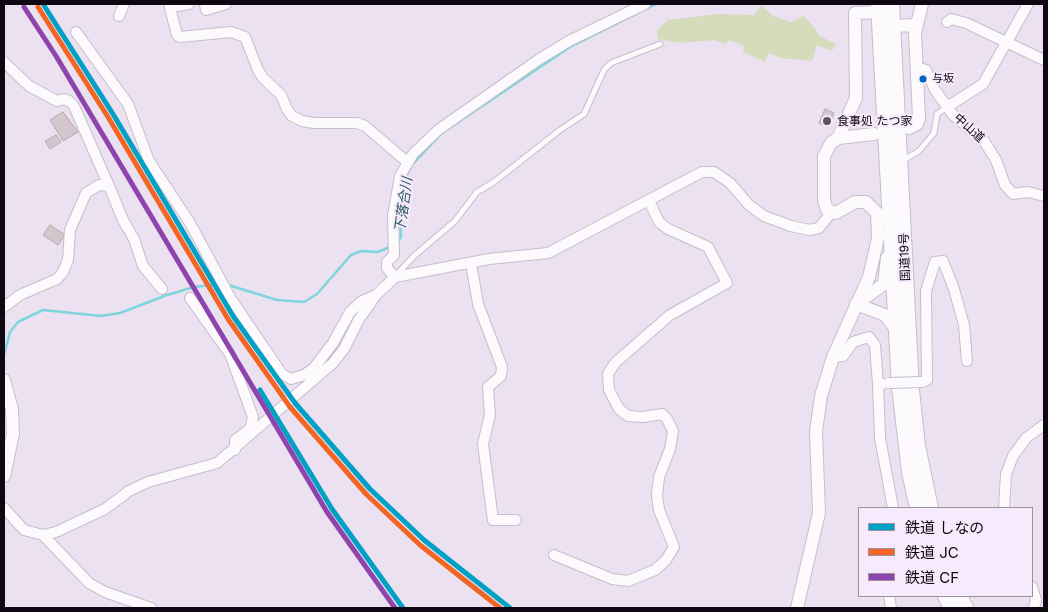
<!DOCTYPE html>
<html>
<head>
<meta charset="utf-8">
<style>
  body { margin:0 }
  #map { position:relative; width:1048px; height:612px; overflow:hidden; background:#ebe1f1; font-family:Inter,"Noto Sans JP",sans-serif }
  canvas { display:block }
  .frame { position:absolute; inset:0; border:5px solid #0f0812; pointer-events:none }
  .legend { position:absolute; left:858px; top:507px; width:175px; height:90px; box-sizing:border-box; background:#f6eafc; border:1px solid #9a909e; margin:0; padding:6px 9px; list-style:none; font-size:15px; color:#0f0812 }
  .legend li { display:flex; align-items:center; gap:10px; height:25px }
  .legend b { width:25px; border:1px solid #9a909e }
</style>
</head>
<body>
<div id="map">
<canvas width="1048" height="612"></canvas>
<div class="frame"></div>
<ul class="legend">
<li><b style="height:6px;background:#01a1c5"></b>鉄道 しなの</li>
<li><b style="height:6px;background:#f26522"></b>鉄道 JC</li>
<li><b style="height:6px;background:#8e44ad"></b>鉄道 CF</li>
</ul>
</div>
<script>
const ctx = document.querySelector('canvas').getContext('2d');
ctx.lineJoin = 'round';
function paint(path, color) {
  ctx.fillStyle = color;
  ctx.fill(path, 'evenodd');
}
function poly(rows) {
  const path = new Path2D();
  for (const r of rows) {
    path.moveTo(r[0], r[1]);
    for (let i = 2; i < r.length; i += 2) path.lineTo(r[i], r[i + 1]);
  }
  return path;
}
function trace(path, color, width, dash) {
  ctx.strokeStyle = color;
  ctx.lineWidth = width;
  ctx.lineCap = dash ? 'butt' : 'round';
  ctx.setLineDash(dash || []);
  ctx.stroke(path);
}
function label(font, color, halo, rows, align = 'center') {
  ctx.font = font + ' Inter,"Noto Sans JP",sans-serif';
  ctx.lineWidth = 4;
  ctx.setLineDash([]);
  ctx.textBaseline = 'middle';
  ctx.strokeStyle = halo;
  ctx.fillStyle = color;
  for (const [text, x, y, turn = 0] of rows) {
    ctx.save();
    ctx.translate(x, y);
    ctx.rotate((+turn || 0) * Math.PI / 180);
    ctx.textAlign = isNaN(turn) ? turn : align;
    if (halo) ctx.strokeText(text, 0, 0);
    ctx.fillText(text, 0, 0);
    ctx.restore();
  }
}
const green = poly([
  [761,5,773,16,791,22,804,16,816,29,819,36,836,44,832,51,817,45,812,61,780,58,769,53,765,62,743,52,744,46,729,40,726,44,713,40,681,43,658,39,657,30,668,20,718,14,754,15]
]);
const stream = poly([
  [645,9,656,4],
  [397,244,401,237,400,216,406,177,411,166,442,133,570,47,640,12],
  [225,284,277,300,304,302,317,294,351,255,361,251,378,252,392,246],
  [4,355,10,332,18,322,43,310,101,316,120,313,167,295,194,287,220,284]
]);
const building = poly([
  [825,109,834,113,828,127,819,123,825,109],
  [63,112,78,132,63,141,50,120,63,112],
  [56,135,61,142,50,149,45,141,56,135],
  [50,225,65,235,58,245,43,235,50,225]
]);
const service = poly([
  [907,158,919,151,934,133,937,114,947,107],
  [397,274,414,256,455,221,477,192,494,182,560,130,584,114,604,70,611,63,660,44]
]);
const minor = poly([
  [169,4,177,35,180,37,231,32,245,37,258,70,263,78,281,95,287,109,292,116,302,121,314,123,357,123,365,126,407,162],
  [205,4,206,10,226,4],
  [171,7,189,4],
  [119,16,124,4],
  [947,22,951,19,966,23,1044,60],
  [76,32,128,104,149,161,190,223,231,299,282,374,291,379,304,375,314,368,333,343,350,312,362,301,376,295],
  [4,62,29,86,57,101,64,99,69,101,74,106,109,186,99,185,86,193,70,230,68,260,63,272,57,279,20,295,4,307],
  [916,67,926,70,935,90,953,115,984,141,996,160,1005,185,1013,194,1028,192,1044,196],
  [947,107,983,84,1028,4],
  [109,186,123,220,134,239,143,266,162,289],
  [471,263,478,304,502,367,501,376,488,387,490,415,483,444,493,520,516,520],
  [395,277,387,268,387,262,394,255,393,215,397,193,400,176,413,154,438,130,538,60,569,41,645,4],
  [190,298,230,354,253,417,250,429,235,440,235,450],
  [833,357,843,356,853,342,869,337,875,345,878,384,883,384],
  [922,382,927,380,926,291,935,262,943,261,954,289,964,325,967,361],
  [878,384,880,438,893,508],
  [4,508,24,530,43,535,56,532,105,509,129,491,148,482,217,463,333,363,344,349,358,321,376,295,395,277,489,259,548,253,702,172,714,172,730,183,749,205,764,216,791,226,809,230,819,228,831,213],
  [1004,508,1006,474,1013,456,1026,438,1044,425],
  [43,535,89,583,105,592,151,608],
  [554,555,612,579,628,581,655,570,666,560,674,547,659,510,657,495,659,477,670,449,673,431,667,419,662,414,643,417,628,416,619,409,609,390,608,374,615,363,670,315,727,283,708,247,668,229,659,222,649,201],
  [1032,587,1036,600,1034,608],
  [889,596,891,608]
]);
const tertiary = poly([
  [892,26,916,25],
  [909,128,917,124,919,118,915,33,922,4],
  [838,138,856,98,855,13,880,12],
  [856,304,884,284,887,258],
  [856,304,885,315,895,328],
  [4,380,12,409,13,434,4,476],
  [797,608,819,513,816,431,821,396,833,357,869,277,878,238,877,213,866,202,855,202,836,213,827,210,824,200,824,156,831,143,838,138,874,134]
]);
const trunk = poly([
  [879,4,900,387,910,472,918,508],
  [891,4,911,390,917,446,930,508],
  [946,596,952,608],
  [959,596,965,608]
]);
const minorBridge = poly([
  [889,383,922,382]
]);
const rail1 = poly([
  [43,4,113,114,233,316,295,403,370,489,424,540,510,608],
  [260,390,332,509,403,608]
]);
const rail2 = poly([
  [38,7,108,117,228,319,290,407,366,494,420,545,500,608]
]);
const rail3 = poly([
  [24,7,56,56,327,512,395,608]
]);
const markers = [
  [923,79,4.5,"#0065bd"],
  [827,121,5,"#5c5460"]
];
const busNames = [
  ["与坂",932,79]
];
const poiNames = [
  ["食事処 たつ家",837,121]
];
const streetNames = [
  ["中山道",969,128,42],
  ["国道19号",905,257,-92]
];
const waterNames = [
  ["下落合川",404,205,-82]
];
paint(green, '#d5dcbc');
trace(stream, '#7ed5dc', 2.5);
paint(building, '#d3c7cd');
trace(building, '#b4a9ae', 1);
trace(service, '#c6beca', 7);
trace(minor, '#c6beca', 12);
trace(tertiary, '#c6beca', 14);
trace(trunk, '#c6beca', 18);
trace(service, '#fcfafd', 5);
trace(minor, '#fcfafd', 10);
trace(tertiary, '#fcfafd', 12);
trace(trunk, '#fcfafd', 16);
trace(minorBridge, '#c6beca', 12, []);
trace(minorBridge, '#fcfafd', 10);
trace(rail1, '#01a1c5', 5);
trace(rail2, '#f26522', 5);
trace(rail3, '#8e44ad', 5);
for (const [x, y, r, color] of markers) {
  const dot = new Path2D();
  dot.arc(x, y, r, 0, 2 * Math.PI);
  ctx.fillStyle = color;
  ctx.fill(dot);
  trace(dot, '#f6eafc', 2);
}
label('11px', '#0f0812', '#f6eafc', busNames, 'left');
label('12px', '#0f0812', '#f6eafc', poiNames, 'left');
label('12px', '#0f0812', '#f6eafc', streetNames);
label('italic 14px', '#245a5b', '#f6eafc', waterNames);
</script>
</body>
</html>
